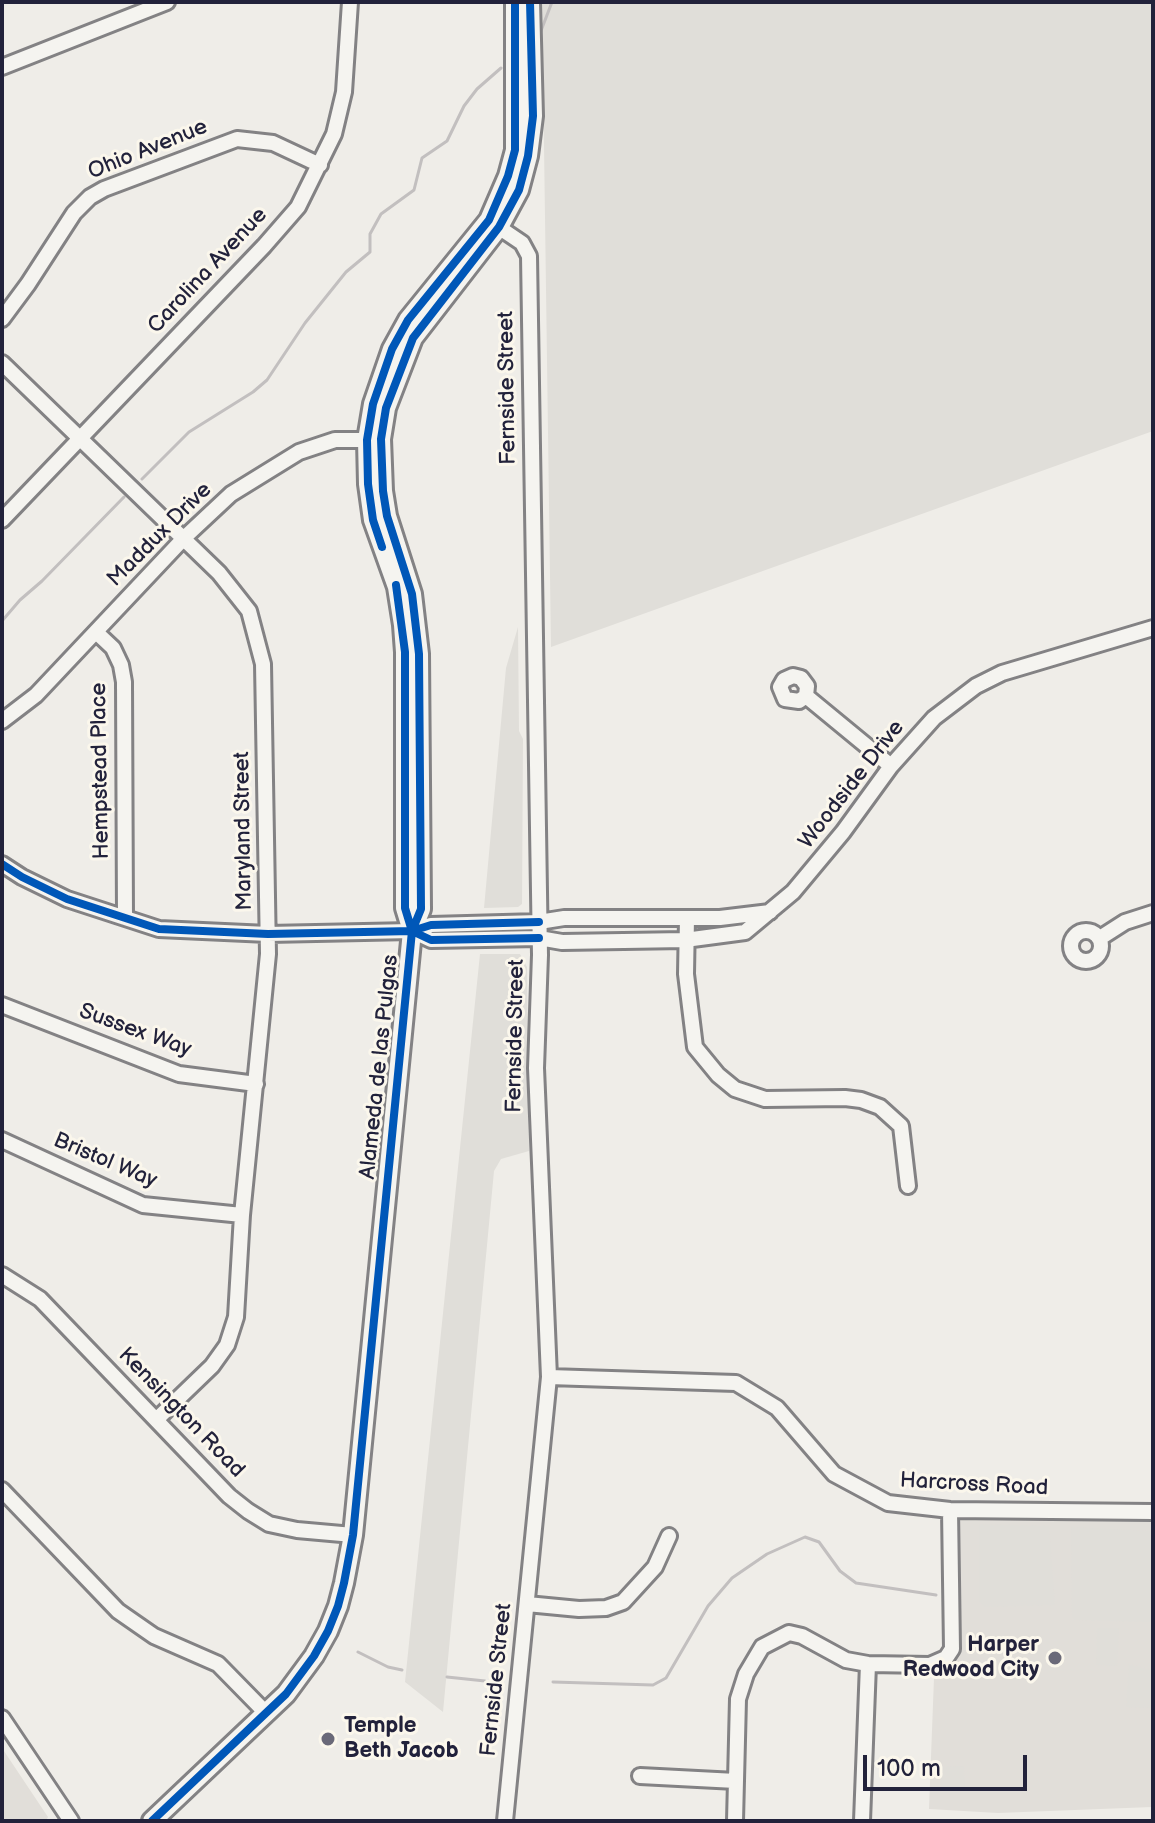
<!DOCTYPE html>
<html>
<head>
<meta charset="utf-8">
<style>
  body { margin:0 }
  #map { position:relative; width:1155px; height:1823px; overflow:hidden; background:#efede8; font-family:"Balsamiq Sans",sans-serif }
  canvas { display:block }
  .frame { position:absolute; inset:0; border:4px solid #22223b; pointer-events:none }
  .scale { position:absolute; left:863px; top:1755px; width:164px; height:36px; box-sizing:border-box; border:4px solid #22223b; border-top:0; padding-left:10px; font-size:24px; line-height:28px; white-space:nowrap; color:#22223b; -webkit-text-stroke:6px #fbf7ec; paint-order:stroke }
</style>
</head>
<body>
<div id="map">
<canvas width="1155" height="1823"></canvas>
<div class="frame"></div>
<div class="scale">100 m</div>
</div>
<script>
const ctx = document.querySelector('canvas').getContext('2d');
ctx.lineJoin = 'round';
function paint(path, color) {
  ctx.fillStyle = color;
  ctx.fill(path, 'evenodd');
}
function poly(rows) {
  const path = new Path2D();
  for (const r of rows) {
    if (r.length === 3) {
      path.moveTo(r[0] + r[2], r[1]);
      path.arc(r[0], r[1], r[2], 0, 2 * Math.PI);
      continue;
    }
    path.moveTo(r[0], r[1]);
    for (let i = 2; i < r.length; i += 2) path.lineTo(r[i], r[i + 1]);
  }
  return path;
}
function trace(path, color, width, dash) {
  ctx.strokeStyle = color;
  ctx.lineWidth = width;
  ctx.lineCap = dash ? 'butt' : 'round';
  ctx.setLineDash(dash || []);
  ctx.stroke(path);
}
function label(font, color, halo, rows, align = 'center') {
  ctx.font = font + ' "Balsamiq Sans",sans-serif';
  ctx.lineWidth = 6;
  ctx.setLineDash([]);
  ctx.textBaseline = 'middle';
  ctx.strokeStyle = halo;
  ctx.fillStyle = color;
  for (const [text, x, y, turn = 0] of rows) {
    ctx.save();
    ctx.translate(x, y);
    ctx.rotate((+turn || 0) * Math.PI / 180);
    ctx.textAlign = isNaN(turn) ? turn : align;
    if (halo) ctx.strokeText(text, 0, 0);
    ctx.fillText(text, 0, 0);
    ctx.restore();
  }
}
const built = poly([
  [959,1514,1153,1520,1152,1807,998,1813,929,1809,934,1678,953,1666,959,1651],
  [2,1748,48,1817,46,1821,2,1821]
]);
const green = poly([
  [542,2,1153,2,1153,431,551,647],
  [518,627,519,731,523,739,522,904,518,907,484,908,506,668],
  [480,954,520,954,527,967,529,1151,501,1159,494,1171,443,1712,405,1682],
  [979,1524,1049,1526,1055,1605,985,1607,979,1601],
  [1071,1527,1152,1531,1150,1622,1076,1620,1072,1617],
  [1097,1628,1119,1628,1117,1666,1096,1665],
  [1129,1664,1153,1670,1153,1708,1126,1707],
  [964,1766,965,1787,962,1790,944,1792,941,1787,940,1767]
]);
const stream = poly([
  [539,36,552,2],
  [142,479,189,432,253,392,267,380,305,323,346,272,370,252,370,234,381,214,414,190,422,158,447,141,464,106,477,89,501,68],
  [2,621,20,600,42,581,124,497],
  [358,1652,388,1667,402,1670],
  [447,1677,485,1681],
  [553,1682,653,1685,666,1678,708,1606,732,1578,767,1554,805,1537,819,1542,840,1571,856,1583,936,1595]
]);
const street = poly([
  [2,67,167,2],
  [491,222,522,243,529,256,540,955,536,1068,549,1377,505,1821],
  [2,319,28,284,74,213,90,197,104,189,237,139,273,143,320,165],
  [2,363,219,573,249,611,263,664,268,954,242,1215,236,1317,227,1345,212,1366,157,1419],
  [2,520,264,246,298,207,334,134,344,92,350,2],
  [96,632,113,648,121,665,124,682,125,918],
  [806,696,799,701,785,699,780,687,784,680,793,676,801,678,807,686,806,696,891,766],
  [2,721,36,695,185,537,231,494,299,452,335,440,374,440],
  [2,864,22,877,67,899,159,929,268,934,412,931,431,925,539,922,564,918,720,918,770,912],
  [687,918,686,974,695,1047,718,1075,735,1089,765,1099,845,1098,861,1100,880,1107,901,1126,908,1186],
  [412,931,431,940,539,938,562,942,685,940,745,932,793,892,843,832,891,766,934,718,976,686,1002,673,1153,628],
  [1086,946,15],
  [1100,938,1125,922,1153,913],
  [2,1005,179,1074,256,1084],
  [2,1140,143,1205,242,1215],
  [2,1275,40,1299,229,1496,248,1511,269,1524,297,1530,353,1535],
  [549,1377,736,1383,777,1408,834,1474,888,1503,950,1510,1153,1512],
  [2,1490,118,1611,154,1636,218,1664,267,1714],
  [527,1604,579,1609,606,1608,623,1602,655,1567,669,1536],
  [2,1718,71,1821],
  [640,1776,736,1781],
  [735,1821,738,1699,746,1674,762,1647,789,1633,802,1636,846,1660,868,1664,930,1665,946,1658,952,1649,950,1510],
  [862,1821,868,1664]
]);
const secondary = poly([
  [412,931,405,908,405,652,403,625,397,587,373,520,368,484,367,440,373,404,392,349,408,320,489,220,508,176,515,150,515,2],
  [152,1821,286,1694,314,1656,328,1631,338,1606,344,1583,353,1535,412,931,421,909,419,654,412,594,387,516,383,491,381,439,386,408,413,338,499,227,519,190,528,156,533,116,530,2]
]);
const cycleway = poly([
  [382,547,373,520,368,484,367,440,373,404,392,349,408,320,489,220,508,176,515,150,515,2],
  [396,585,405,652,405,908,412,931],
  [2,864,22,877,67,899,159,929,268,934,412,931,431,925,539,922],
  [412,931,431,940,539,938],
  [152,1821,286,1694,314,1656,328,1631,338,1606,344,1583,353,1535,412,931,421,909,419,654,412,594,387,516,383,491,381,439,386,408,413,338,499,227,519,190,528,156,533,116,530,2]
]);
const markers = [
  [1055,1658,8,"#6a6978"],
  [328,1739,8,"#6a6978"]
];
const streetNames = [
  ["Ohio Avenue",148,150,-22],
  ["Carolina Avenue",208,271,-47],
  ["Fernside Street",508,388,-91],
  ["Maddux Drive",160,535,-45],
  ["Hempstead Place",101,771,-91],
  ["Woodside Drive",852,785,-52],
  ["Maryland Street",244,831,-91],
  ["Sussex Way",135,1031,20],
  ["Fernside Street",516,1036,-89],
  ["Alameda de las Pulgas",380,1067,-84],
  ["Bristol Way",105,1161,23],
  ["Kensington Road",181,1413,46],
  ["Harcross Road",974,1485,3],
  ["Fernside Street",497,1680,-84]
];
const poiNames = [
  ["Harper",1039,1645],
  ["Redwood City",1039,1670],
  ["Temple",344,1726,"left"],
  ["Beth Jacob",344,1751,"left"]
];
paint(built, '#e1ded9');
paint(green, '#e0ded9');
trace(stream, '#c2bfbf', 3);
trace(street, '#838284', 20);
trace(secondary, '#838284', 24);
trace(street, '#f5f4f0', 14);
trace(secondary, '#f5f4f0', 18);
trace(cycleway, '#0057b8', 8);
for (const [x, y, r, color] of markers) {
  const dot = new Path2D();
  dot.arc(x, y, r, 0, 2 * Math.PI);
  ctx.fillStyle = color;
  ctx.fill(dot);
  trace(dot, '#fbf7ec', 3);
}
label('22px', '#22223b', '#fbf7ec', streetNames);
label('bold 22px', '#22223b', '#fbf7ec', poiNames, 'right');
</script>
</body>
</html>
